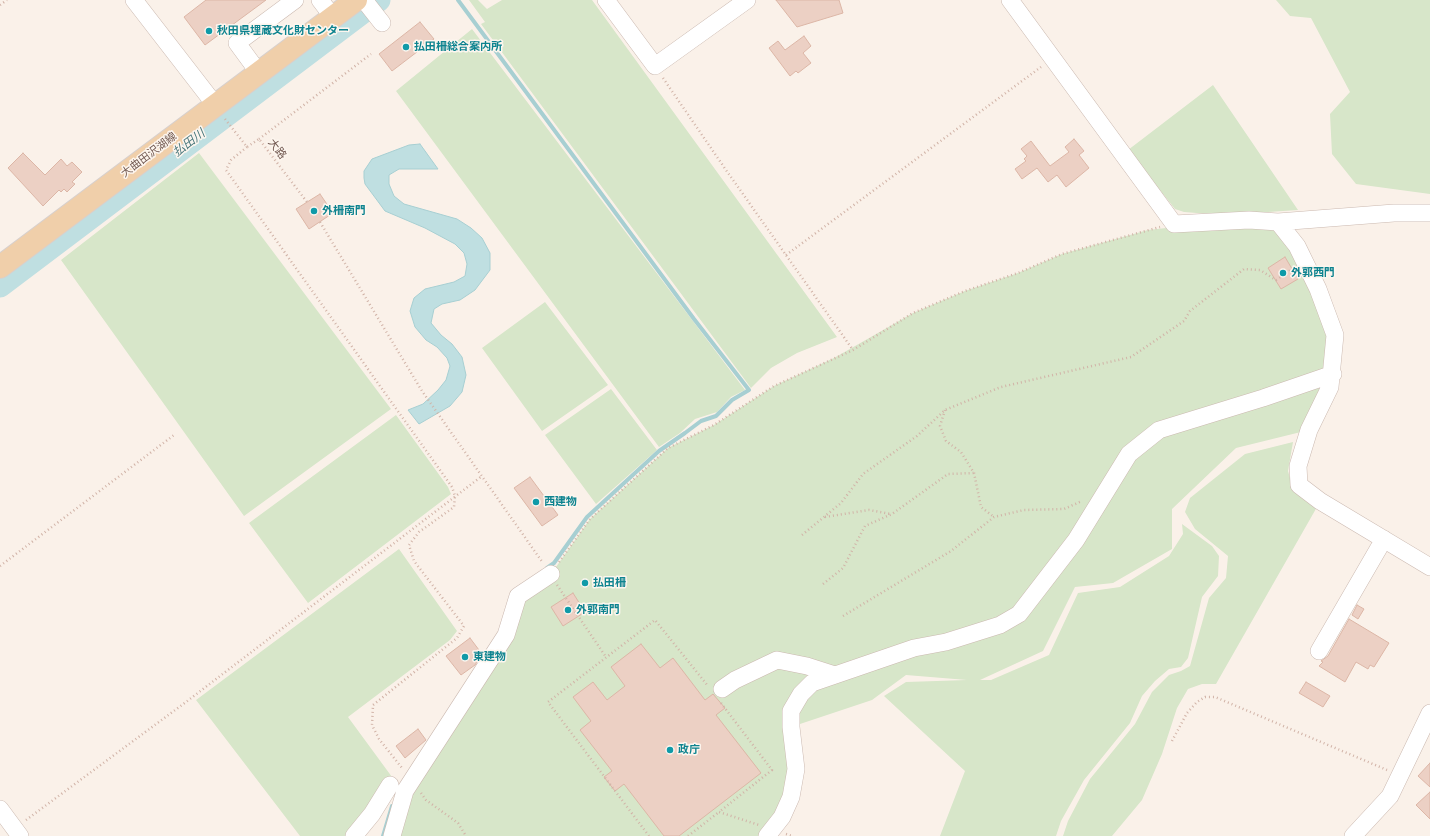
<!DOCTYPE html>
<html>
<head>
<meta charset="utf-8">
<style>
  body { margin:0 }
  canvas { display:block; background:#faf1e9 }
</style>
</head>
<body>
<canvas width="1430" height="836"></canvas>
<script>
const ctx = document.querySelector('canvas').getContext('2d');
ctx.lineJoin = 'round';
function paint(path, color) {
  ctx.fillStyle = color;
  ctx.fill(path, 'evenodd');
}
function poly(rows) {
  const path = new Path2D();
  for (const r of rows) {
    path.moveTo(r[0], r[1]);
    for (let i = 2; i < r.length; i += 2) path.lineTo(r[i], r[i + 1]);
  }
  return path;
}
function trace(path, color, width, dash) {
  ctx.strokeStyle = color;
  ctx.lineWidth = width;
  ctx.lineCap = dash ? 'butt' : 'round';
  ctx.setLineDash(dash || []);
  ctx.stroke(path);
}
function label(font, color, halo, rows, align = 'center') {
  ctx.font = font + ' Figtree,"Noto Sans JP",sans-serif';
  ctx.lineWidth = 3;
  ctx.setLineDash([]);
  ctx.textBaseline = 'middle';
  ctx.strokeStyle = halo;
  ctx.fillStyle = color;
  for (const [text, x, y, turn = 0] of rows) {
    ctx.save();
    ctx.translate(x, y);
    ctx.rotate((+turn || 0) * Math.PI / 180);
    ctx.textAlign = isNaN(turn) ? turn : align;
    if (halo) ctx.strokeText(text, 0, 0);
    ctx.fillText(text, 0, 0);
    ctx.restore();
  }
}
const green = poly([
  [469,0,478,0,487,9,502,0,592,0,837,337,797,353,771,368,751,388,481,24,485,22],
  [1276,0,1430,0,1430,194,1356,184,1332,154,1330,114,1350,92,1311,18,1290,16],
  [472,29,745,390,731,397,717,412,695,419,680,433,659,447,396,91],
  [1213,85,1298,210,1223,215,1184,212,1175,209,1128,150],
  [199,153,391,409,244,516,61,260],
  [1278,222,1335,335,1309,430,1236,448,1172,509,1172,549,1113,583,1075,587,1043,651,980,680,991,680,1049,655,1078,593,1120,587,1169,556,1183,534,1182,524,1212,546,1219,556,1218,576,1202,597,1188,658,1181,667,1169,669,1155,681,1142,696,1130,723,1084,780,1061,821,1056,836,940,836,965,771,884,696,906,682,967,680,906,675,872,700,791,727,796,769,767,836,392,836,405,791,506,635,518,596,551,574,590,519,668,448,714,425,774,386,834,358,913,313,965,291,1018,273,1062,254,1148,230,1212,223],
  [545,302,608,385,542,431,482,348],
  [611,389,657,450,596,504,545,435],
  [396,415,448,487,451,494,308,603,249,523],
  [1293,442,1288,471,1292,485,1317,507,1216,684,1202,684,1188,689,1177,708,1162,754,1142,800,1112,836,1063,836,1068,821,1090,779,1135,724,1152,692,1169,675,1181,671,1190,666,1209,598,1226,578,1228,556,1195,529,1185,512,1190,498,1245,454],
  [399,549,457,631,450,640,348,717,392,777,357,822,346,836,300,836,196,700]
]);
const water = poly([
  [420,144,438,169,399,169,389,175,389,184,394,196,404,204,457,219,471,228,482,238,490,253,490,270,475,290,460,300,442,304,434,309,431,323,441,335,452,344,462,357,466,375,462,392,450,406,419,424,408,410,423,404,438,390,446,380,450,366,447,358,437,347,426,340,415,327,410,311,414,298,425,289,454,282,465,276,467,264,464,253,455,244,425,228,385,211,365,184,364,178,364,171,372,159,409,145,420,144]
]);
const stream = poly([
  [458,0,694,319,749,390,732,400,716,416,701,421,685,433,659,451,587,517,554,563,547,568],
  [383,836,392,806]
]);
const river = poly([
  [0,286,379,0]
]);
const building = poly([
  [206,0,266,0,205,45,184,17,206,0],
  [776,0,839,0,843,13,797,27,776,0],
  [420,22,434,39,392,71,379,54,420,22],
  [804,36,811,46,803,53,811,63,798,73,796,71,790,76,769,48,778,41,785,50,804,36],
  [1074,139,1084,151,1079,155,1089,168,1066,187,1057,175,1048,182,1037,168,1022,179,1015,169,1026,161,1024,159,1027,156,1021,149,1031,141,1050,166,1069,152,1065,147,1074,139],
  [23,153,45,175,61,159,67,166,72,162,82,172,72,182,75,184,67,192,64,189,61,192,59,190,43,206,8,168,23,153],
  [320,194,333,213,309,229,296,209,320,194],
  [1285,257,1298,279,1281,289,1268,268,1285,257],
  [530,477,558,515,542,526,514,488,530,477],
  [573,593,585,612,563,626,551,607,573,593],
  [1357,605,1364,609,1358,619,1352,615,1357,605],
  [1349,619,1389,643,1374,667,1370,665,1368,669,1356,662,1345,682,1319,666,1323,662,1321,661,1328,656,1349,619],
  [470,638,482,654,475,665,461,675,446,656,470,638],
  [641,644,660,668,673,658,705,700,713,694,725,708,716,715,761,773,679,836,664,836,624,784,615,791,604,777,612,771,580,730,591,721,573,697,593,682,607,700,625,686,611,667,641,644],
  [1306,682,1330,696,1323,707,1299,693,1306,682],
  [418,729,426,740,405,758,396,746,418,729],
  [1430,763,1430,787,1418,776,1430,763],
  [1430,792,1430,819,1416,805,1430,792]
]);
const path = poly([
  [0,5,7,0],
  [663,78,726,170,853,350],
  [225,119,247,147,259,139,307,202],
  [259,139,371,54],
  [247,147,231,160,226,170,452,487,455,496,454,507,419,532,409,545,414,561,464,626,457,638,373,705,372,725,379,739,402,768],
  [320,222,422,391,543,563],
  [786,255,1041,67],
  [945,410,940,426,946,441,961,452,974,473,981,507,994,517],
  [825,517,869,510,891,514],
  [802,535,841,503,863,474,917,436,945,410,1001,387,1131,357,1184,321,1190,311,1244,269,1260,270,1276,280,1292,269],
  [559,562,590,519,668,448,714,425,774,386,853,350,913,313,965,291,1018,273,1062,254,1160,227],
  [0,566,174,435],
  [823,584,843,568,865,526,892,514,948,474,974,473],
  [557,585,606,657],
  [843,616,951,551,994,517,1024,510,1064,509,1082,501],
  [721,703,772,770,719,812,759,825],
  [1172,741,1187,713,1197,702,1205,697,1215,697,1387,770],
  [421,793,426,800,458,823,466,836],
  [26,820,186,702,482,476],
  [786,834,792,836],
  [649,836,548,702,655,620,708,686],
  [688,836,719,812]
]);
const minor = poly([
  [134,0,216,106],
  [320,0,333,17],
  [364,0,382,23],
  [606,0,655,66,747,0],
  [1010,0,1174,224,1249,220,1278,222,1394,213,1430,213],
  [259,73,237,43,295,0],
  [1278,222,1297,246,1318,289,1335,335,1330,387,1309,430,1298,466,1299,485,1320,501,1430,567],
  [1319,651,1384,539],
  [722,689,735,680,777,660,807,666,835,675],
  [0,809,20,836],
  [354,836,372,814,390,785],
  [392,836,405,791,506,635,518,596,551,574],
  [767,836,782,817,791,797,796,769,791,727,791,711,801,694,812,683,914,648,946,642,1000,625,1019,614,1076,540,1129,454,1159,430,1263,398,1333,374],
  [1353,836,1390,796,1430,713]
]);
const major = poly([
  [0,267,356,0]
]);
const markers = [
  [209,31,4,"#0f9aa8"],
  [406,47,4,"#0f9aa8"],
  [314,211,4,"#0f9aa8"],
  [1283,273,4,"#0f9aa8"],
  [536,502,4,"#0f9aa8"],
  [585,583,4,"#0f9aa8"],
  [568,610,4,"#0f9aa8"],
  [465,657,4,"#0f9aa8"],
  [670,750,4,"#0f9aa8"]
];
const cultureNames = [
  ["秋田県埋蔵文化財センター",217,31],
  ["払田柵総合案内所",414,47],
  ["外柵南門",322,211],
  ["外郭西門",1291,273],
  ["西建物",544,502],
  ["払田柵",593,583],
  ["外郭南門",576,610],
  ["東建物",473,657],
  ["政庁",678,750]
];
const streetNames = [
  ["大路",277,149,53],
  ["大曲田沢湖線",149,155,-37]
];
const waterNames = [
  ["払田川",189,143,-37]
];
paint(green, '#d7e6c9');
paint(water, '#bfdfe1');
trace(water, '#a7cfd2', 1);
trace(stream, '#a7cfd2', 4);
trace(river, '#bfdfe1', 23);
paint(building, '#ecd0c4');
trace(building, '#dcb6a6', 1);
trace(minor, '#cbb9b0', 18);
trace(major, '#d7d0ce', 24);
trace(path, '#d1b3a7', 2.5, [1, 3]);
trace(minor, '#fff', 17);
trace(major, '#f0cfaa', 22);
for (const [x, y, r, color] of markers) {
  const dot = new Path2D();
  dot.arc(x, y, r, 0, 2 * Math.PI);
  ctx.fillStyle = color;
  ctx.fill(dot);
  trace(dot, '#fdf6ef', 1.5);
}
label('bold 11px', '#0d838f', '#fdf6ef', cultureNames, 'left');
label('11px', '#715850', '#fdf6ef', streetNames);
label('italic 12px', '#48777b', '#fdf6ef', waterNames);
</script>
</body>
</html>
